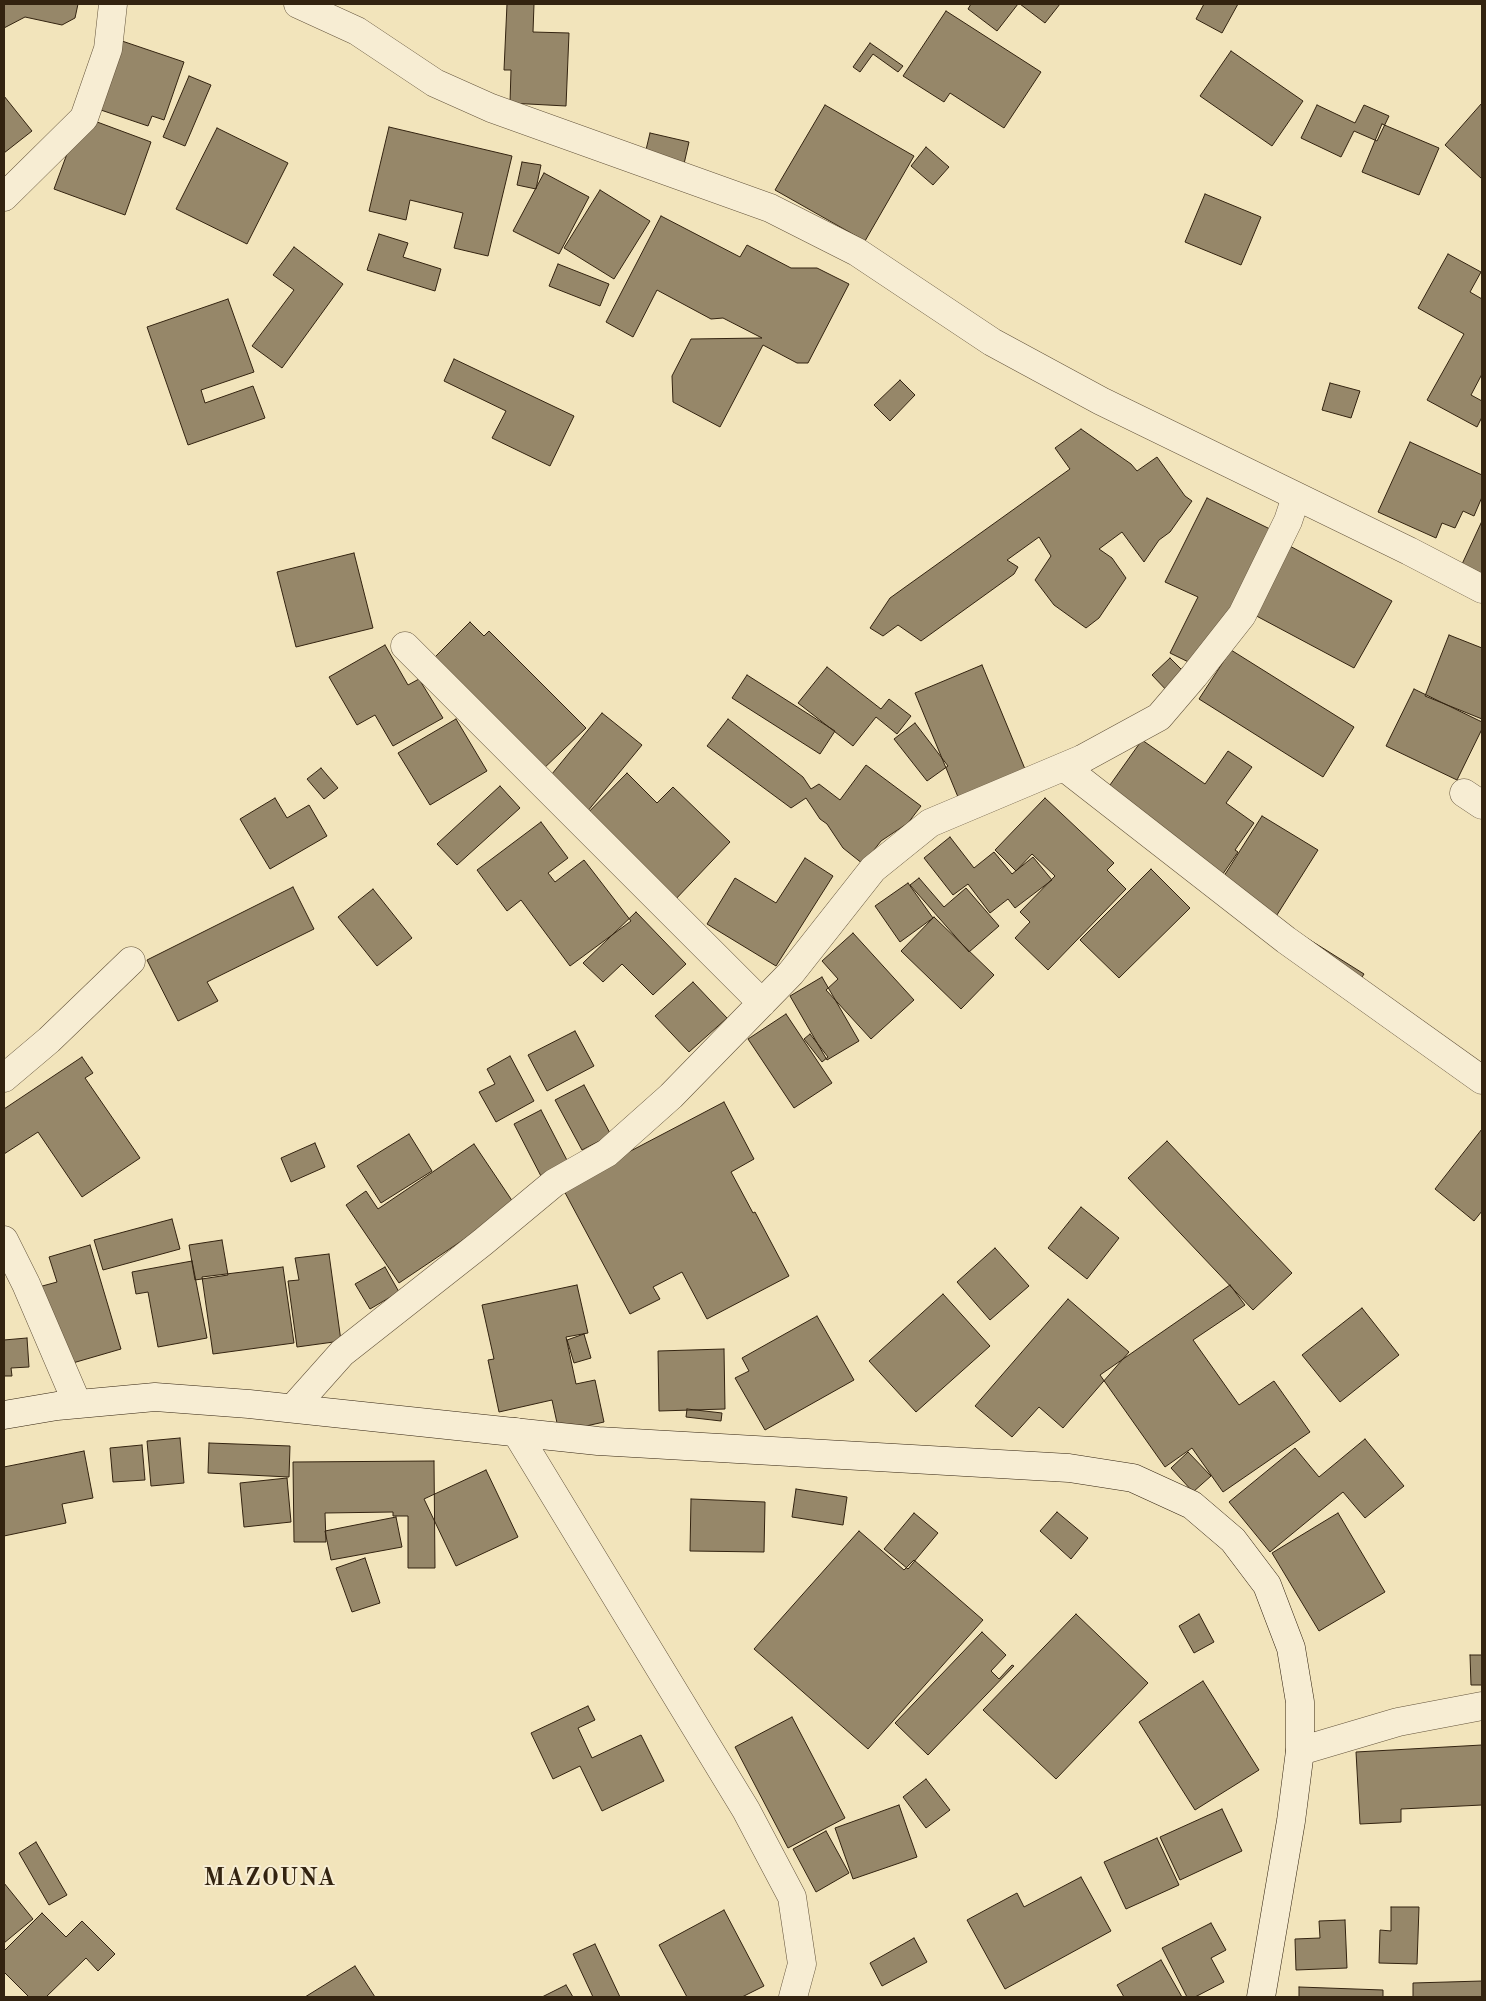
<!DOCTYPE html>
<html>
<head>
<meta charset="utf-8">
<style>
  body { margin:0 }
  #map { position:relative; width:1486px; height:2001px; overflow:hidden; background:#f2e4bb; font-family:"Old Standard TT",serif }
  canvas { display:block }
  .frame { position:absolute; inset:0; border:5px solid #332310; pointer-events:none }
</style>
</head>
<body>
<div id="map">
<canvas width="1486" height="2001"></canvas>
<div class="frame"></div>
</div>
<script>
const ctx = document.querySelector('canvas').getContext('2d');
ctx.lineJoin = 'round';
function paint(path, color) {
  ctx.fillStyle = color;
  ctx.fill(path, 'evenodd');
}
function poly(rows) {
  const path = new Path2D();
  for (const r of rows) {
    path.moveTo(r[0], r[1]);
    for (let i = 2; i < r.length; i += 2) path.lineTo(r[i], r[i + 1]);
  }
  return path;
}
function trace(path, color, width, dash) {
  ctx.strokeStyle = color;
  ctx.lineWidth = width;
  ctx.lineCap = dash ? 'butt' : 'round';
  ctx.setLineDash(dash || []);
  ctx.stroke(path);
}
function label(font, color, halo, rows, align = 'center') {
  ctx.font = font + ' "Old Standard TT",serif';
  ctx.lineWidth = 4;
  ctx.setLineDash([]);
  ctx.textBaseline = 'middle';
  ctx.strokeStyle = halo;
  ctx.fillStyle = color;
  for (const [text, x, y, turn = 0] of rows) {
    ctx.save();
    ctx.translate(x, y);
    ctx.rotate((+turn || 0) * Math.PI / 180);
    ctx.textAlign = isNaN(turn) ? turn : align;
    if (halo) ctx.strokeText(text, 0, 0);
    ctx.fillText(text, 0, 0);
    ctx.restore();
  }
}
const building = poly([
  [4,4,78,4,75,18,62,25,25,17,4,28,4,4],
  [507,4,534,4,533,32,569,33,566,106,510,103,511,70,504,70,507,4],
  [971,4,1018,4,997,31,968,9,971,4],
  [1020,4,1060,4,1045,23,1020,4],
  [1204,4,1238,4,1222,33,1196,19,1204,4],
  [946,11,1041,72,1004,128,950,93,944,102,903,76,946,11],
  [119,40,184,62,164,120,152,116,148,126,95,108,119,40],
  [870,43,903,66,898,72,873,54,860,72,853,67,870,43],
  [1231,51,1303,101,1272,146,1200,96,1231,51],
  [189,76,211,85,185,146,163,137,189,76],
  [4,96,32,131,4,153,4,96],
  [1482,103,1482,179,1445,145,1482,103],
  [825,105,914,156,865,241,775,190,825,105],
  [1317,105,1355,123,1364,105,1389,116,1377,141,1354,131,1341,157,1301,138,1317,105],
  [81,116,151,142,125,215,54,189,81,116],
  [1382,124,1439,148,1419,195,1362,172,1382,124],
  [389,127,512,156,488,256,454,248,463,213,410,200,406,220,369,211,389,127],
  [217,128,288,163,247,244,176,209,217,128],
  [650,133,689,142,684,164,645,154,650,133],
  [926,147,949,167,933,185,911,166,926,147],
  [522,162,541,165,536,189,517,185,522,162],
  [544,173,589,197,559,254,513,231,544,173],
  [600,190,650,221,614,279,564,248,600,190],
  [1205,194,1261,217,1241,265,1185,242,1205,194],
  [661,216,740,257,747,245,791,268,817,268,849,284,808,363,797,363,763,345,720,427,673,402,672,376,691,339,762,338,723,318,711,319,657,290,633,337,606,322,661,216],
  [379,234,408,243,403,257,441,269,435,291,367,270,379,234],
  [294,247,343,284,282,368,252,346,294,290,273,275,294,247],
  [1448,254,1481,272,1470,292,1482,299,1482,374,1471,395,1482,401,1482,417,1477,427,1427,400,1464,334,1418,308,1448,254],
  [558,264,609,284,600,306,549,286,558,264],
  [228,299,254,372,201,390,205,403,253,386,265,418,188,445,147,327,228,299],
  [454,359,574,416,550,466,492,438,506,411,444,381,454,359],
  [900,380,915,395,890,421,874,405,900,380],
  [1330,383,1360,391,1351,418,1322,410,1330,383],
  [1081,429,1131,464,1137,471,1157,457,1185,496,1192,501,1170,532,1159,540,1144,562,1122,532,1099,549,1112,558,1126,578,1099,618,1086,628,1054,605,1035,580,1051,556,1039,537,1007,560,1018,567,1014,574,921,641,898,625,883,636,870,628,890,598,1070,469,1055,448,1081,429],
  [1410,442,1482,475,1482,497,1474,516,1463,511,1455,528,1442,523,1436,538,1378,512,1410,442],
  [1207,498,1276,532,1207,671,1170,653,1198,597,1165,582,1207,498],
  [1482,521,1482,586,1457,575,1482,521],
  [1286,544,1392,601,1354,668,1249,612,1286,544],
  [354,553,373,628,296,647,277,572,354,553],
  [470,622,484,636,489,631,586,728,539,773,429,663,470,622],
  [1449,635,1482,648,1482,719,1425,696,1449,635],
  [385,645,408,685,419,679,443,718,393,746,375,715,357,725,329,677,385,645],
  [1231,650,1354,727,1323,777,1199,699,1231,650],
  [1170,658,1188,676,1170,694,1152,675,1170,658],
  [982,665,1025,769,958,797,915,693,982,665],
  [827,667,881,709,889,699,911,716,897,734,876,717,853,746,798,703,827,667],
  [747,675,835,731,820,754,732,698,747,675],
  [1414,689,1482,722,1482,729,1457,780,1386,746,1414,689],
  [602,713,642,745,587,812,547,780,602,713],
  [456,719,487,771,430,805,398,753,456,719],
  [728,719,803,777,811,789,819,784,840,800,866,765,921,806,908,823,881,841,863,864,843,848,827,824,820,819,806,798,791,808,707,746,728,719],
  [915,723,948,766,927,781,894,739,915,723],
  [1142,740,1205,784,1228,751,1252,767,1226,803,1254,823,1235,850,1238,852,1218,881,1100,799,1142,740],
  [321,768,338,788,324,799,307,779,321,768],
  [627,773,657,803,673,787,730,842,673,902,577,824,627,773],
  [500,786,520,808,457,865,437,844,500,786],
  [275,798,287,818,309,805,327,836,270,869,240,819,275,798],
  [1045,798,1114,863,1107,870,1126,889,1048,970,1015,938,1030,922,1020,912,1055,876,1032,854,1016,871,995,850,1045,798],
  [1262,816,1318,850,1275,918,1364,974,1355,988,1210,898,1262,816],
  [541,822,568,858,548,873,555,882,584,860,631,921,570,966,521,900,507,911,477,870,541,822],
  [950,837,974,868,994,852,1012,874,1033,857,1052,880,1015,908,1008,899,990,913,968,884,953,895,924,858,950,837],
  [805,858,833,876,776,966,707,924,735,878,776,903,805,858],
  [1151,869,1190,908,1119,978,1080,940,1151,869],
  [919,878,944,907,966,888,999,926,969,952,910,885,919,878],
  [908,883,933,918,900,942,875,906,908,883],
  [293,887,314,929,207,982,218,1001,178,1021,147,960,293,887],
  [373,889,412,938,377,966,338,917,373,889],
  [636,912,686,964,653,995,622,964,603,982,583,963,636,912],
  [934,917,994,975,961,1009,901,951,934,917],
  [853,933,914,1000,871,1039,826,990,838,979,822,961,853,933],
  [822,977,859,1041,827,1060,790,996,822,977],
  [693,982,727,1018,689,1052,655,1016,693,982],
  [786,1014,832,1083,794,1108,748,1039,786,1014],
  [575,1031,594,1066,547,1091,528,1055,575,1031],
  [810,1034,828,1057,822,1062,804,1039,810,1034],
  [510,1056,534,1101,496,1122,479,1092,495,1084,487,1069,510,1056],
  [82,1057,93,1073,85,1078,140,1158,82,1197,38,1132,4,1154,4,1109,82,1057],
  [584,1085,611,1135,582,1150,555,1100,584,1085],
  [724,1102,754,1159,731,1172,753,1213,755,1212,789,1276,707,1319,682,1272,653,1287,660,1299,630,1314,562,1187,724,1102],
  [541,1110,570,1166,543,1180,514,1124,541,1110],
  [1482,1129,1482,1211,1474,1221,1435,1189,1482,1129],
  [409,1134,432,1171,381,1203,357,1166,409,1134],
  [1167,1141,1292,1273,1253,1310,1128,1178,1167,1141],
  [315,1143,325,1167,291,1182,281,1158,315,1143],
  [474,1144,515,1205,399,1283,346,1205,366,1191,378,1209,474,1144],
  [1081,1207,1119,1238,1087,1279,1048,1248,1081,1207],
  [172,1219,180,1249,103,1270,94,1240,172,1219],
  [222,1240,228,1275,195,1280,189,1245,222,1240],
  [90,1245,121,1349,59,1367,35,1288,57,1282,49,1257,90,1245],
  [995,1248,1029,1286,990,1320,957,1282,995,1248],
  [329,1254,341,1341,297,1347,288,1281,299,1280,295,1258,329,1254],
  [192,1261,207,1338,158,1347,148,1292,136,1294,132,1272,192,1261],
  [283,1267,294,1343,213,1354,202,1277,283,1267],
  [385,1267,399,1292,370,1309,355,1284,385,1267],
  [577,1285,588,1333,566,1337,576,1384,595,1380,604,1422,559,1432,552,1400,499,1412,488,1360,494,1359,482,1305,577,1285],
  [1230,1285,1245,1305,1193,1340,1239,1405,1274,1381,1310,1432,1223,1492,1192,1448,1165,1467,1100,1375,1230,1285],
  [943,1294,990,1346,916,1412,869,1361,943,1294],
  [1068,1299,1129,1352,1063,1428,1039,1407,1012,1437,975,1406,1068,1299],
  [1362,1308,1399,1355,1340,1402,1302,1355,1362,1308],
  [817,1316,854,1380,765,1430,735,1378,749,1371,742,1358,817,1316],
  [584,1334,591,1358,574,1363,567,1340,584,1334],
  [27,1338,29,1367,11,1368,12,1376,4,1376,4,1340,27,1338],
  [724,1349,725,1409,659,1411,658,1351,724,1349],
  [687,1409,722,1413,721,1421,686,1417,687,1409],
  [180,1438,184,1483,151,1486,147,1441,180,1438],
  [1365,1439,1404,1486,1365,1518,1343,1492,1270,1552,1229,1502,1295,1448,1319,1477,1365,1439],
  [209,1443,290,1446,289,1477,208,1473,209,1443],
  [142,1445,145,1480,113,1482,110,1448,142,1445],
  [84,1451,93,1498,62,1504,66,1523,4,1536,4,1467,84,1451],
  [1188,1452,1211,1476,1193,1492,1171,1468,1188,1452],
  [434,1461,435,1568,408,1568,408,1516,393,1516,393,1512,325,1513,326,1542,294,1542,293,1462,434,1461],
  [486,1470,518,1537,456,1566,424,1499,486,1470],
  [287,1478,291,1522,244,1527,240,1483,287,1478],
  [796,1489,847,1497,843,1525,792,1517,796,1489],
  [691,1499,765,1502,764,1552,690,1551,691,1499],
  [1057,1512,1088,1538,1071,1559,1040,1531,1057,1512],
  [914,1513,938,1533,908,1569,884,1549,914,1513],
  [1338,1513,1385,1592,1319,1631,1272,1553,1338,1513],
  [396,1517,402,1547,331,1560,325,1531,396,1517],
  [859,1531,904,1570,914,1560,983,1620,868,1749,754,1649,859,1531],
  [365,1558,380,1603,352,1612,336,1568,365,1558],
  [1076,1614,1148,1683,1056,1779,983,1710,1076,1614],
  [1199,1614,1214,1642,1194,1653,1179,1626,1199,1614],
  [982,1632,1006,1655,991,1671,999,1679,1012,1665,1014,1666,928,1755,895,1723,982,1632],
  [1470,1655,1482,1655,1482,1685,1471,1685,1470,1655],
  [1203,1681,1259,1770,1195,1810,1139,1722,1203,1681],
  [588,1706,595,1720,578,1728,592,1758,641,1735,664,1781,602,1811,580,1766,553,1779,531,1733,588,1706],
  [792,1717,845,1818,788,1848,735,1747,792,1717],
  [1482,1745,1482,1805,1401,1809,1401,1822,1360,1824,1356,1752,1482,1745],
  [926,1779,950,1810,926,1828,903,1797,926,1779],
  [899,1805,917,1857,853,1879,835,1828,899,1805],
  [1222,1809,1242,1851,1180,1880,1160,1837,1222,1809],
  [826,1831,849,1873,816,1892,793,1849,826,1831],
  [1157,1838,1179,1885,1126,1909,1104,1862,1157,1838],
  [36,1842,67,1895,49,1905,19,1853,36,1842],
  [1081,1877,1111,1931,1005,1989,967,1920,1017,1893,1024,1907,1081,1877],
  [4,1883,33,1919,4,1943,4,1883],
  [1391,1907,1419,1907,1417,1964,1379,1963,1380,1930,1391,1931,1391,1907],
  [724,1910,764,1986,742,1997,687,1997,659,1945,724,1910],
  [42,1913,66,1937,82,1921,115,1954,98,1971,86,1958,46,1997,29,1997,4,1972,4,1951,42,1913],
  [1345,1920,1347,1968,1296,1970,1295,1939,1320,1938,1319,1921,1345,1920],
  [1211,1923,1226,1950,1211,1958,1224,1982,1195,1997,1187,1997,1162,1948,1211,1923],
  [914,1938,927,1962,882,1986,870,1963,914,1938],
  [595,1944,620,1997,593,1997,573,1954,595,1944],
  [1161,1960,1182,1997,1124,1997,1117,1985,1161,1960],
  [355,1966,375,1997,305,1997,355,1966],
  [1482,1981,1482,1997,1413,1997,1413,1983,1482,1981],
  [566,1985,573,1997,542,1997,566,1985],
  [1299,1987,1383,1990,1383,1997,1299,1997,1299,1987]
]);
const minor = poly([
  [4,197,84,118,108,49,113,4],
  [405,646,762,1003],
  [1064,767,1286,940,1482,1080],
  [1464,793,1482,805],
  [4,1078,49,1040,131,961],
  [4,1240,26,1284,77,1403],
  [293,1408,342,1353,483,1242,554,1183,607,1153,671,1096,791,973,873,869,930,823,1082,759,1159,717,1194,676,1242,615,1288,521,1296,497],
  [516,1432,746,1810,792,1897,802,1964,793,1997],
  [1300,1751,1398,1722,1482,1706]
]);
const tertiary = poly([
  [298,4,357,31,435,83,491,108,770,208,857,252,992,342,1101,401,1409,551,1482,589]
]);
const secondary = poly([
  [4,1415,57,1406,155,1397,249,1404,598,1441,1069,1468,1133,1478,1192,1505,1233,1540,1267,1585,1291,1648,1300,1702,1300,1751,1291,1821,1261,1997]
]);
const districtNames = [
  ["MAZOUNA",270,1879]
];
paint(building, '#968769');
trace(building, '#332310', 1);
trace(minor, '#63533b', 29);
trace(tertiary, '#63533b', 29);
trace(secondary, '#332310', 29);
trace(minor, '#f7edd3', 28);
trace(tertiary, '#f7edd3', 28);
trace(secondary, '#f7edd3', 28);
ctx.letterSpacing = '1px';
label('bold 24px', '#332310', '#f7edd3', districtNames);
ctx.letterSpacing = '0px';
</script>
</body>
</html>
